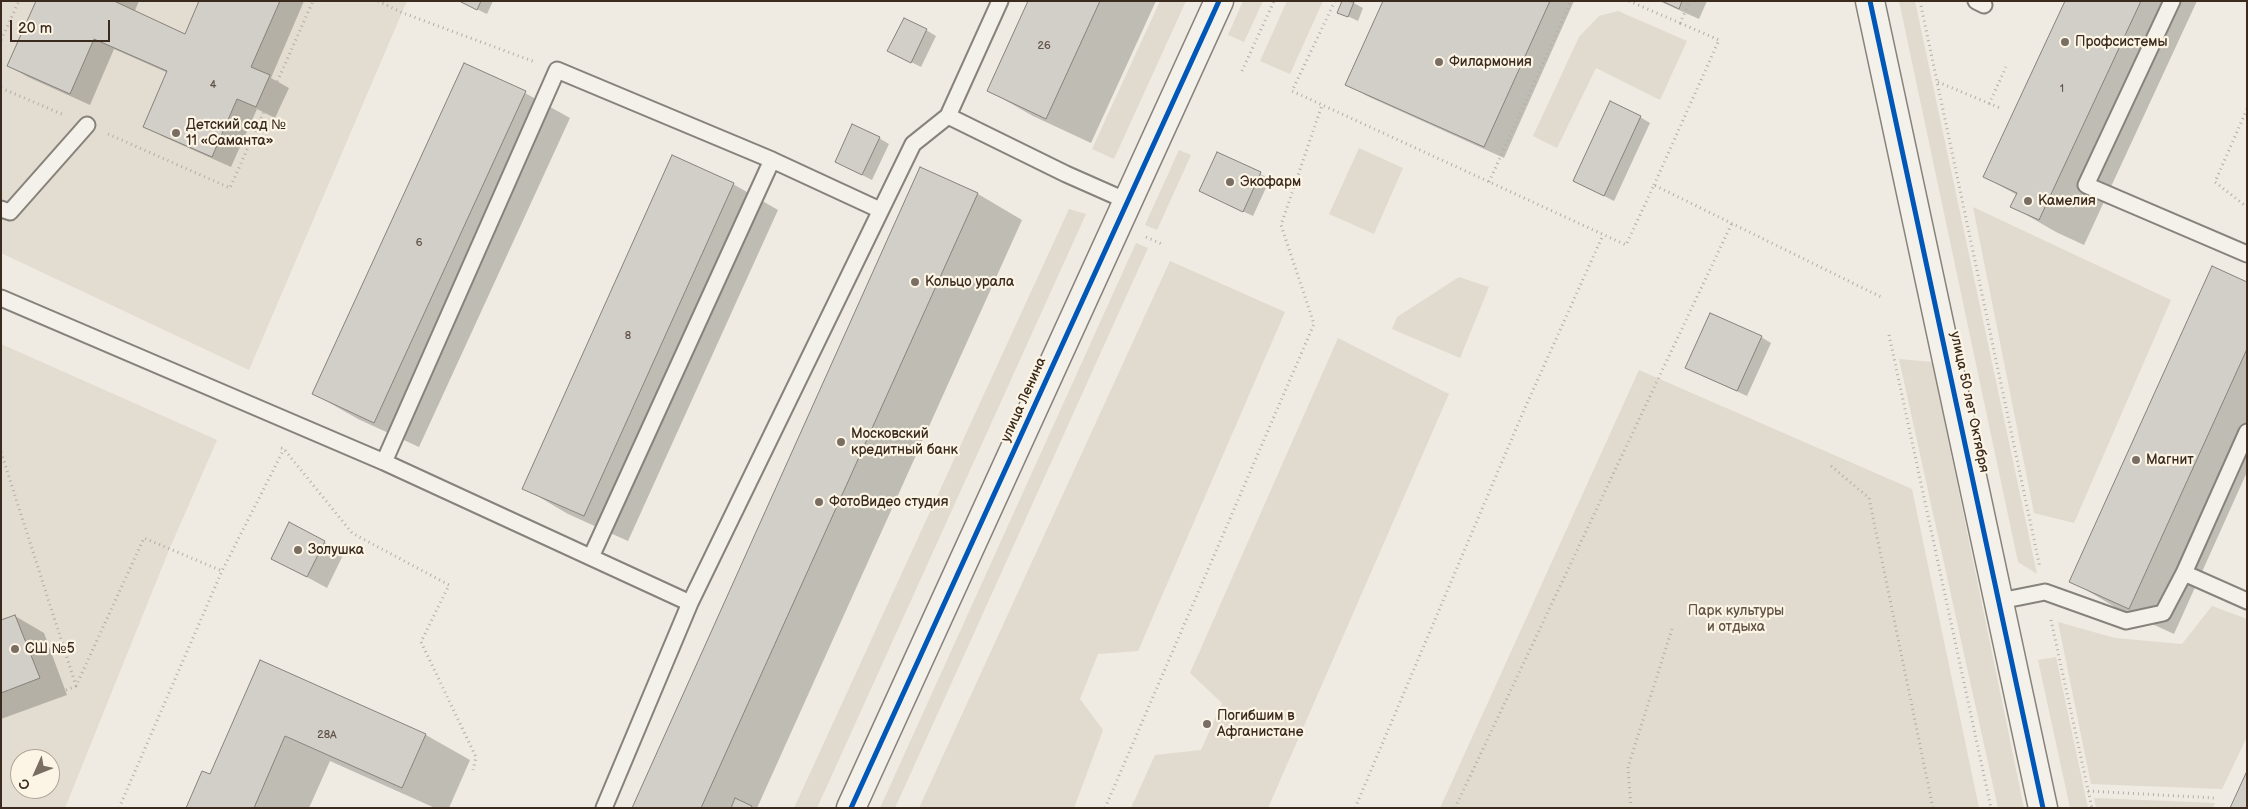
<!DOCTYPE html>
<html>
<head>
<meta charset="utf-8">
<style>
  body { margin:0 }
  #map { position:relative; width:2248px; height:809px; overflow:hidden; background:#efebe2; font-family:"Balsamiq Sans",sans-serif }
  canvas { display:block }
  .frame { position:absolute; inset:0; border:2px solid #3b2a1e; pointer-events:none }
  .north { position:absolute; left:10px; top:749px; width:50px; height:50px; box-sizing:border-box; background:#fcf5e5; border:1px solid #afa495; border-radius:50%; rotate:226deg; font-size:14px; font-weight:700; line-height:20px; text-align:center; color:#3b2a1e }
  .north::after { content:''; display:block; margin:auto; width:18px; height:22px; background:#7a6e63; clip-path:polygon(50% 0,100% 100%,50% 72%,0 100%) }
  .scale { position:absolute; left:10px; top:20px; width:100px; height:22px; box-sizing:border-box; border:2px solid #3b2a1e; border-top:0; padding-left:6px; font-size:15px; line-height:18px; white-space:nowrap; color:#3b2a1e; -webkit-text-stroke:4px #fcf5e5; paint-order:stroke }
</style>
</head>
<body>
<div id="map">
<canvas width="2248" height="809"></canvas>
<div class="frame"></div>
<div class="north">С</div>
<div class="scale">20 m</div>
</div>
<script>
const ctx = document.querySelector('canvas').getContext('2d');
ctx.lineJoin = 'round';
function paint(path, color) {
  ctx.fillStyle = color;
  ctx.fill(path, 'evenodd');
}
function poly(rows) {
  const path = new Path2D();
  for (const r of rows) {
    path.moveTo(r[0], r[1]);
    for (let i = 2; i < r.length; i += 2) path.lineTo(r[i], r[i + 1]);
  }
  return path;
}
function trace(path, color, width, dash) {
  ctx.strokeStyle = color;
  ctx.lineWidth = width;
  ctx.lineCap = dash ? 'butt' : 'round';
  ctx.setLineDash(dash || []);
  ctx.stroke(path);
}
function label(font, color, halo, rows, align = 'center') {
  ctx.font = font + ' "Balsamiq Sans",sans-serif';
  ctx.lineWidth = 4.5;
  ctx.setLineDash([]);
  ctx.textBaseline = 'middle';
  ctx.strokeStyle = halo;
  ctx.fillStyle = color;
  for (const [text, x, y, turn = 0] of rows) {
    ctx.save();
    ctx.translate(x, y);
    ctx.rotate((+turn || 0) * Math.PI / 180);
    ctx.textAlign = isNaN(turn) ? turn : align;
    if (halo) ctx.strokeText(text, 0, 0);
    ctx.fillText(text, 0, 0);
    ctx.restore();
  }
}
const built = poly([
  [1,1,407,1,249,370,1,253],
  [1,344,217,440,169,550,65,808,1,808],
  [20,759,50,759,50,789,20,789]
]);
const green = poly([
  [1160,1,1186,1,1114,159,1092,149],
  [1243,1,1263,1,1244,42,1228,35],
  [1287,1,1323,1,1290,74,1260,61],
  [1899,1,1915,1,2037,574,2018,562],
  [1618,11,1687,41,1660,100,1596,68,1557,148,1533,136,1579,37,1599,16],
  [1359,148,1403,168,1374,234,1329,214],
  [1179,150,1191,155,1157,230,1145,225],
  [1973,207,2171,300,2074,523,2034,513],
  [1069,209,1086,214,817,808,794,808],
  [1136,243,1148,248,895,808,880,808],
  [1170,261,1285,312,1138,651,1098,654,1080,699,1103,730,1074,808,919,808],
  [1459,277,1489,287,1460,358,1392,329,1397,317],
  [1338,338,1449,394,1268,808,1131,808,1155,755,1201,750,1222,703,1190,673],
  [1899,359,1932,362,2024,808,1998,808],
  [1639,370,1912,489,1979,808,1440,808],
  [2212,606,2247,619,2247,737,2222,789,2091,784,2058,622,2115,638,2182,644],
  [2056,657,2088,808,2070,808,2038,660],
  [2094,798,2215,803,2213,808,2096,808]
]);
const shadow = poly([
  [37,1,139,1,134,13,185,36,201,1,304,1,271,78,289,88,275,118,257,109,231,167,164,137,144,126,168,73,114,49,90,105,28,77,9,66],
  [460,1,493,1,487,14],
  [1030,1,1156,1,1091,143,1033,116,989,91],
  [1343,1,1350,1,1363,8,1358,21,1339,12],
  [1384,1,1574,1,1504,158,1367,96,1347,84],
  [1659,1,1707,1,1699,19],
  [2066,1,2197,1,2084,245,2056,232,2011,206,2017,195,1985,177],
  [926,30,936,36,921,67,899,56],
  [464,65,525,93,570,118,419,447,358,419,314,394],
  [1640,117,1650,123,1614,201,1574,181],
  [879,138,889,144,872,180,846,167],
  [1218,153,1270,179,1253,216,1200,191],
  [921,169,978,194,1022,220,757,808,633,808],
  [733,184,778,210,628,541,568,514,524,488],
  [2247,284,2247,472,2174,634,2115,607,2071,581],
  [1761,337,1771,343,1747,396,1697,373],
  [290,524,344,553,327,588,272,558],
  [15,616,44,633,67,695,1,719,1,622],
  [261,662,426,735,470,760,449,808,435,808,330,761,309,808,187,808,211,776]
]);
const building = poly([
  [36,1,114,1,185,34,199,1,280,1,251,67,270,75,256,107,237,99,212,157,143,127,167,71,94,39,70,94,7,66,36,1],
  [459,1,481,1,477,10,459,1],
  [1028,1,1100,1,1046,119,987,91,1028,1],
  [1342,1,1354,2,1348,17,1337,13,1342,1],
  [1383,1,1550,1,1484,147,1345,85,1383,1],
  [1662,1,1682,1,1679,9,1662,1],
  [2065,1,2141,1,2039,220,2010,207,2017,193,1983,177,2065,1],
  [904,18,927,29,911,63,887,51,904,18],
  [464,63,526,91,374,423,312,394,464,63],
  [1610,101,1641,116,1604,196,1573,181,1610,101],
  [852,124,880,137,862,175,835,162,852,124],
  [1217,152,1261,172,1243,212,1199,191,1217,152],
  [672,155,734,183,584,516,522,489,672,155],
  [920,167,978,193,701,808,632,808,920,167],
  [2212,266,2247,282,2247,349,2129,609,2069,582,2212,266],
  [1710,313,1762,336,1737,391,1685,368,1710,313],
  [289,522,325,541,307,577,271,559,289,522],
  [15,615,40,678,1,693,1,620,15,615],
  [260,660,426,734,402,788,285,736,254,808,186,808,202,771,210,774,260,660],
  [2247,771,2247,808,2230,808,2247,771],
  [735,798,752,806,751,808,731,808,735,798]
]);
const path = poly([
  [378,1,403,13,535,62],
  [1335,1,1292,91,1626,245,1654,185,1881,297],
  [1629,1,1680,23,1690,1],
  [1920,1,2040,568],
  [1,40,19,1],
  [1242,71,1274,1],
  [1938,82,2000,108],
  [1,88,64,115],
  [1989,104,2006,67],
  [2247,109,2215,182,2247,207],
  [108,134,230,188,313,1],
  [1489,182,1571,1],
  [1654,185,1719,40,1680,23],
  [1146,237,1164,245],
  [1889,335,1991,808],
  [281,448,284,449,352,533,449,585,421,642,476,757,473,770],
  [1,452,76,686],
  [1831,466,1869,498,1933,808],
  [2051,620,2092,808],
  [1,716,76,686,144,538,222,571],
  [2088,791,2215,798],
  [119,808,222,571,284,449],
  [1105,808,1314,324,1281,225,1322,105],
  [1355,808,1524,410,1603,235],
  [1455,808,1732,223],
  [1631,808,1628,767,1672,629]
]);
const lane = poly([
  [1976,1,1984,5],
  [2172,1,2086,185,2247,254],
  [948,116,1000,1],
  [772,160,880,210],
  [1,209,10,212,87,125],
  [1,298,384,462,690,603],
  [384,462,557,70,772,160,591,557],
  [2184,573,2247,601],
  [2000,601,2045,592,2126,621,2163,613,2184,573,2247,432],
  [604,808,690,603,913,144,948,116,1066,174,1127,201]
]);
const secondary = poly([
  [1870,1,2043,808],
  [851,808,1219,1]
]);
const cycleway = poly([
  [1870,1,2043,808],
  [851,808,1219,1]
]);
const markers = [
  [2065,42,5,"#7a6e63"],
  [1439,62,5,"#7a6e63"],
  [176,133,5,"#7a6e63"],
  [1230,182,5,"#7a6e63"],
  [2028,201,5,"#7a6e63"],
  [915,282,5,"#7a6e63"],
  [841,442,5,"#7a6e63"],
  [2136,460,5,"#7a6e63"],
  [819,502,5,"#7a6e63"],
  [298,550,5,"#7a6e63"],
  [15,649,5,"#7a6e63"],
  [1207,724,5,"#7a6e63"]
];
const numberNames = [
  ["26",1044,46],
  ["4",213,85],
  ["1",2062,89],
  ["6",419,243],
  ["8",628,336],
  ["28А",327,735]
];
const poiNames = [
  ["Профсистемы",2075,42],
  ["Филармония",1449,62],
  ["Детский сад №",186,125],
  ["11 «Саманта»",186,141],
  ["Экофарм",1240,182],
  ["Камелия",2038,201],
  ["Кольцо урала",925,282],
  ["Московский",851,434],
  ["кредитный банк",851,450],
  ["Магнит",2146,460],
  ["ФотоВидео студия",829,502],
  ["Золушка",308,550],
  ["СШ №5",25,649],
  ["Погибшим в",1217,716],
  ["Афганистане",1217,732]
];
const streetNames = [
  ["улица Ленина",1024,400,-66],
  ["улица 50 лет Октября",1969,402,78]
];
const parkNames = [
  ["Парк культуры",1736,611],
  ["и отдыха",1736,627]
];
paint(built, '#e3dcd0');
paint(green, '#e1dace');
paint(shadow, '#0003');
paint(building, '#d2cec8');
trace(building, '#87827b', 1);
trace(lane, '#87827b', 19);
trace(secondary, '#87827b', 31);
trace(path, '#b2aea7', 3, [1, 4]);
trace(lane, '#f4f1ea', 15);
trace(secondary, '#f4f1ea', 28);
trace(cycleway, '#0057b8', 5);
for (const [x, y, r, color] of markers) {
  const dot = new Path2D();
  dot.arc(x, y, r, 0, 2 * Math.PI);
  ctx.fillStyle = color;
  ctx.fill(dot);
  trace(dot, '#fcf5e5', 2);
}
label('11px', '#615348', null, numberNames);
label('14px', '#3b2a1e', '#fcf5e5', poiNames, 'left');
label('14px', '#3b2a1e', '#fcf5e5', streetNames);
label('14px', '#625346', '#fcf5e5', parkNames);
</script>
</body>
</html>
